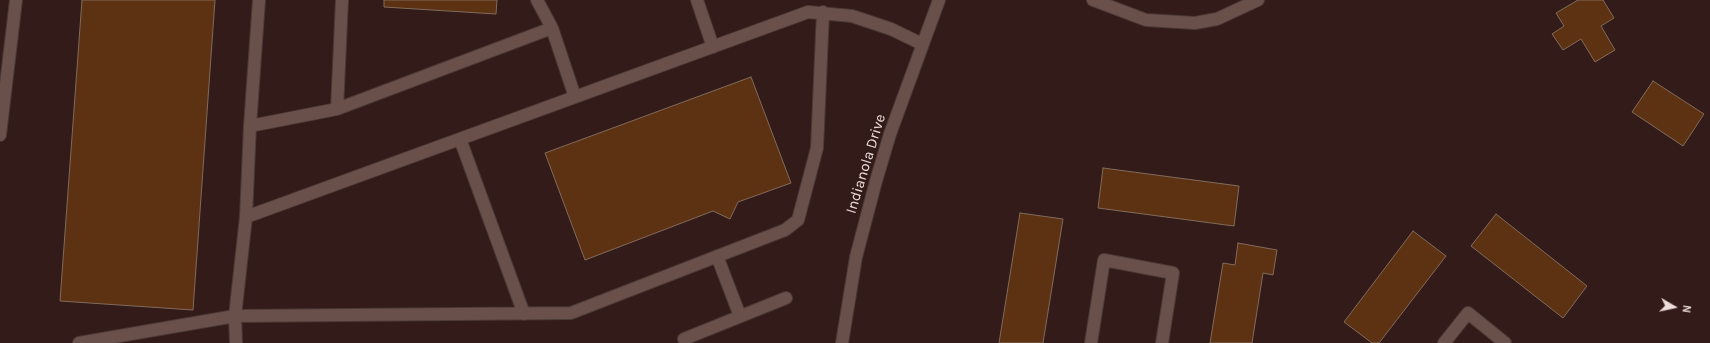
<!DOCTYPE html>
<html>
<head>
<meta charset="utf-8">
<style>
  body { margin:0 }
  #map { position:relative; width:1710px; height:343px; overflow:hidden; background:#321b18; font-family:Karla,sans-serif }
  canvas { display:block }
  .north { position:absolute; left:1654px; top:287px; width:40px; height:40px; -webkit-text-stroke:3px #321b18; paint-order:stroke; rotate:99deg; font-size:11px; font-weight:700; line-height:16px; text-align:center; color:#eddcda }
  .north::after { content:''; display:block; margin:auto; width:14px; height:18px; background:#eddcda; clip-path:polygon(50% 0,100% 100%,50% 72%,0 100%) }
</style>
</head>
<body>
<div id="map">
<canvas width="1710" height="343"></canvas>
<div class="north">N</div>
</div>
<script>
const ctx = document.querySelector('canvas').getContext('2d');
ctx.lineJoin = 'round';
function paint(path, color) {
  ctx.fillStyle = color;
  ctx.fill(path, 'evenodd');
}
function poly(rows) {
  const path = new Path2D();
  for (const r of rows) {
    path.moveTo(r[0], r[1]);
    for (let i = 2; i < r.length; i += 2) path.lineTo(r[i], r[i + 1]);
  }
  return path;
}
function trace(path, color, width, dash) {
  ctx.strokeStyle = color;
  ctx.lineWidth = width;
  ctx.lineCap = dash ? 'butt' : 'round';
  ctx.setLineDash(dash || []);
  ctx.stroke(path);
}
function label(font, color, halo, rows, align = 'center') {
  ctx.font = font + ' Karla,sans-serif';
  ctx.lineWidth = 3;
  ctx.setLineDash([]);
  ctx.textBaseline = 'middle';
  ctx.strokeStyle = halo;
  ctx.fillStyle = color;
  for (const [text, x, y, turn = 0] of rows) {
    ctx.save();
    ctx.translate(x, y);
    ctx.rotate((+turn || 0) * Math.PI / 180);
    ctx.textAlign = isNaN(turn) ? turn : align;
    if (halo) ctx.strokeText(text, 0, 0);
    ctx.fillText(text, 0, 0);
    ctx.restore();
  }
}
const building = poly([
  [82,0,215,0,193,310,60,301,82,0],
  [384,0,497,0,496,14,384,7,384,0],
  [1578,0,1603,0,1614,18,1601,26,1615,50,1595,62,1581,39,1563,50,1552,34,1564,26,1556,13,1578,0],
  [751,77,791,183,738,202,730,219,713,211,585,260,545,153,751,77],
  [1653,81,1704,114,1683,146,1632,112,1653,81],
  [1103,168,1239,186,1234,226,1098,208,1103,168],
  [1020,213,1063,219,1043,343,999,343,1020,213],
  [1496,214,1587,286,1563,318,1471,246,1496,214],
  [1413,231,1446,256,1379,343,1372,343,1344,322,1413,231],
  [1238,243,1277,250,1273,275,1263,273,1252,343,1210,343,1223,263,1235,265,1238,243]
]);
const minor = poly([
  [342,0,337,109,552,28,575,97],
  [537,0,552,28],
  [697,0,713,47],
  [1093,0,1146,20,1195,23,1217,19,1258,0],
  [250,126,259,0],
  [0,135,16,0],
  [460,139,524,314],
  [246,217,250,126,337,109],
  [717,256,740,316],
  [684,339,786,298],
  [79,343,235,316,571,313,785,230,798,220,817,148,823,12],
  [236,343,235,316,246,217,808,12,852,16,891,29,922,44],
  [842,343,856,257,876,181,890,134,939,0],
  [1091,343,1104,260,1173,273,1162,343],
  [1444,343,1468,313,1505,343]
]);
const streetNames = [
  ["Indianola Drive",866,164,-73]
];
paint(building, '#5d3213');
trace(building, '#826b5c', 1);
trace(minor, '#4b3937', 14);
trace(minor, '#6a504b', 12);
label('15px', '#eddcda', '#321b18', streetNames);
</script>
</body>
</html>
